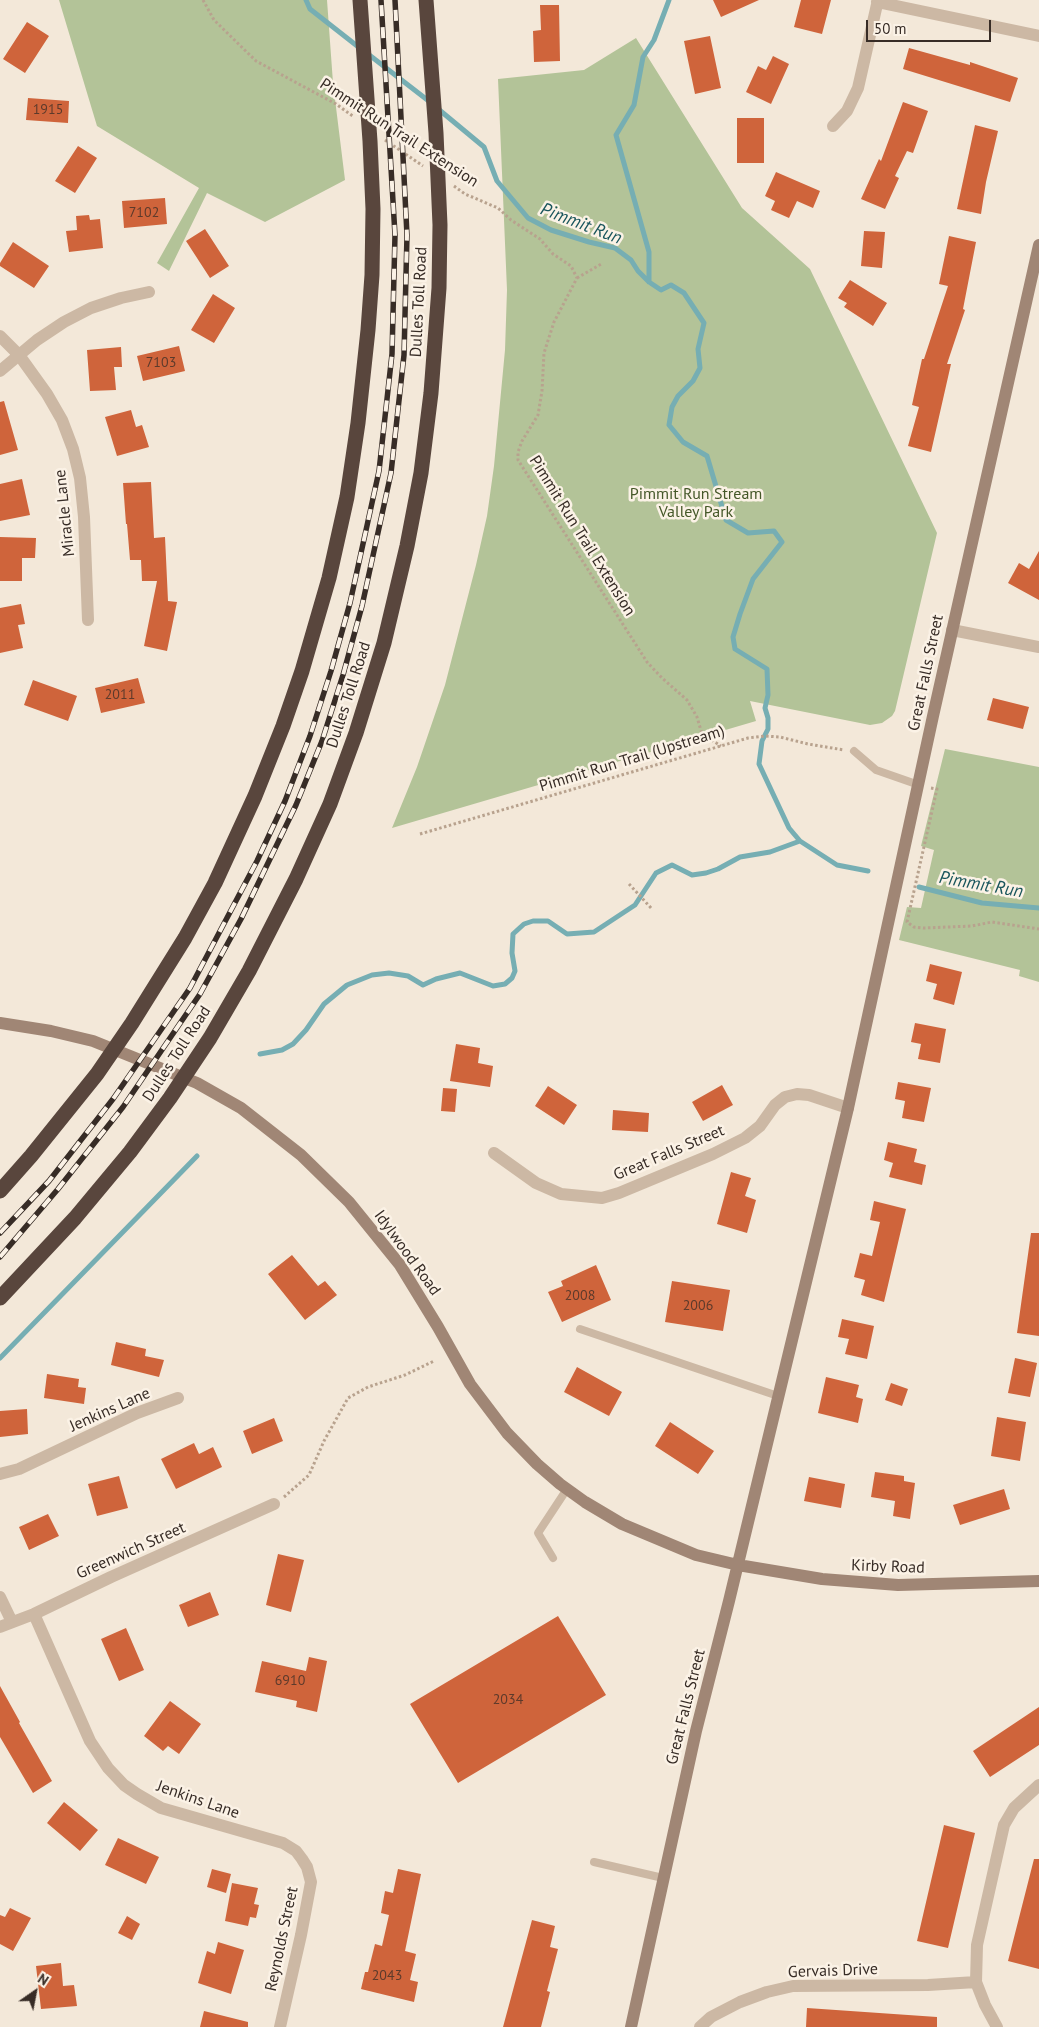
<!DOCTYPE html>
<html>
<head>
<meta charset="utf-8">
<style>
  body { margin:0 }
  #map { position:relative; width:1039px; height:2027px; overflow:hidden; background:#f3e8d9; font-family:"PT Sans",sans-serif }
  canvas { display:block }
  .north { position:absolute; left:10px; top:1967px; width:50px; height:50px; -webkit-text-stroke:4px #fbf2e6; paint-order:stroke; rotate:33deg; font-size:14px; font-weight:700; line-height:20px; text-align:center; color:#372c26 }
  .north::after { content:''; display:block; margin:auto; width:18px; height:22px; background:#372c26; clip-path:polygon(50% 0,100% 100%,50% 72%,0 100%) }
  .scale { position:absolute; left:866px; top:20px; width:125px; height:22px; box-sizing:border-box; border:2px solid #372c26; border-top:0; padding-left:6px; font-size:15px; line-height:18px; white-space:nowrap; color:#372c26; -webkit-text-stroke:4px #fbf2e6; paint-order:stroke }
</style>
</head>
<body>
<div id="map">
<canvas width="1039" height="2027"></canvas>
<div class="north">N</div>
<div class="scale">50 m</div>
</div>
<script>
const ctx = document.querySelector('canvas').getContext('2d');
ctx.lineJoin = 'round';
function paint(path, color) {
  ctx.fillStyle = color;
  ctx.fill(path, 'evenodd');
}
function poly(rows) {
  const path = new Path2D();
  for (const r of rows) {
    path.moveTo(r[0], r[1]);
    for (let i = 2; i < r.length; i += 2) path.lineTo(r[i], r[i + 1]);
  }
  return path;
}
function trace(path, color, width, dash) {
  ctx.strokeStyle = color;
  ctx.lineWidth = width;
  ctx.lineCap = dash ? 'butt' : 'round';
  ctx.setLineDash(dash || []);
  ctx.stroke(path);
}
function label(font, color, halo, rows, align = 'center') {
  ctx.font = font + ' "PT Sans",sans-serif';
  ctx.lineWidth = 5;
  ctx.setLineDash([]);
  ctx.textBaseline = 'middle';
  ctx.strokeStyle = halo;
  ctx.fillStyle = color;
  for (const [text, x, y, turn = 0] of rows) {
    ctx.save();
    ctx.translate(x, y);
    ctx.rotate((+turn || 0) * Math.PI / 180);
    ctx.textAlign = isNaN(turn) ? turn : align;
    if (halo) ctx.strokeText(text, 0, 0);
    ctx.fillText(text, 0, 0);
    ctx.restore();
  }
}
const green = poly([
  [59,0,327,0,333,83,345,180,265,222,207,193,169,271,157,263,199,188,97,126],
  [636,38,742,208,810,269,937,533,895,711,892,716,882,723,870,725,750,701,756,721,392,828,417,767,445,685,476,565,487,516,494,466,505,350,507,290,498,79,584,70],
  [945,749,1039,767,1039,982,1019,976,1020,970,899,940,907,907,921,908,934,850,921,846]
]);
const stream = poly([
  [306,0,310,9,361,49],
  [368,54,430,102],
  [437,108,484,147,497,181,528,218,551,230,589,242,615,248,631,260,638,271,649,282,661,290,671,285,684,293,704,323,698,349,700,368,693,381,678,396,672,407,669,425,683,442,707,456,726,520,748,533,774,531,782,542,753,579,740,614,733,637,735,649,767,669,768,695,765,708,768,718,768,729,762,741,759,764,789,828,800,841,837,865,868,871],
  [649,282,649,252,616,135,634,105,643,57,654,40,669,0],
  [919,887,982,903,1039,908],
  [260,1054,282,1050,293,1044,306,1030,324,1004,347,985,372,975,389,973,408,976,423,985,436,979,460,973,493,986,505,984,512,978,515,971,512,953,513,934,524,924,533,921,548,921,567,934,594,932,635,905,656,873,672,865,692,875,706,873,718,869,740,857,770,852,800,841],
  [0,1358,197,1156]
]);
const building = poly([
  [713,0,759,0,721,17],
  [801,0,831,0,822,34,794,27],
  [540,5,559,5,560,61,534,62,533,31,541,30],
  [27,22,49,36,25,73,3,59],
  [710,36,721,88,695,94,684,41],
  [909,48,970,65,970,62,1018,78,1010,102,903,69],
  [773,56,789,64,771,104,746,92,758,66,766,70],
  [28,98,69,101,68,123,26,120],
  [903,102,928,111,913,153,907,151,895,176,899,178,885,209,861,199,879,159,881,161],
  [737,118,764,118,764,163,737,163],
  [975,125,998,131,986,182,981,214,957,209],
  [78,146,97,158,75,193,55,181],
  [776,172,820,191,813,208,797,201,789,218,771,210,775,201,765,196],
  [165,198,167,224,124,228,122,201],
  [89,215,90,220,100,219,103,248,69,252,66,231,77,230,76,216],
  [205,229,229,266,210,278,186,241],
  [864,231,885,232,882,268,861,266],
  [949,236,976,242,963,309,965,310,947,364,951,364,931,452,908,446,919,407,912,405,922,359,924,359,948,286,939,284],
  [13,242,49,266,34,288,0,266,0,263],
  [850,280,887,303,873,326,844,307,847,303,838,298],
  [213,294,235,308,214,343,191,330],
  [179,346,185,371,143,381,137,356],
  [121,347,122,367,114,367,116,390,90,391,87,350],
  [4,401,18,450,0,455,0,402],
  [131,410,136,427,142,425,149,447,117,456,105,417],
  [22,479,30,515,0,521,0,484],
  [151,482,154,538,165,537,168,601,177,602,167,651,144,646,157,581,142,581,141,560,130,560,127,524,126,524,123,483],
  [0,537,36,538,35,558,22,558,22,581,0,581],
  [1039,551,1039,600,1008,583,1019,563,1029,569],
  [21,604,25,624,18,625,23,648,0,653,0,608],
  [138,678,145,703,101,713,95,688],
  [33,680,77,696,68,721,24,705],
  [993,698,1029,707,1023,729,987,720],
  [930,964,962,972,954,1005,933,999,937,984,926,981],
  [915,1023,946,1029,940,1063,918,1059,921,1044,911,1042],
  [456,1044,480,1048,478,1063,493,1066,490,1087,450,1081],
  [898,1082,931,1088,924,1122,902,1118,905,1101,895,1099],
  [722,1085,733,1105,703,1121,692,1102],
  [548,1086,577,1105,564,1125,535,1106],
  [443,1088,457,1089,455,1112,441,1111],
  [613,1110,649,1113,648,1132,612,1130],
  [888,1142,917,1149,914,1162,926,1165,922,1185,889,1177,893,1163,884,1160],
  [731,1172,751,1178,745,1196,756,1200,747,1233,717,1224],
  [874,1201,906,1209,884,1302,861,1295,865,1280,854,1277,860,1253,872,1256,880,1222,870,1220],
  [1031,1233,1039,1233,1039,1336,1017,1333],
  [292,1255,318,1286,325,1281,337,1295,305,1320,268,1274],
  [596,1265,611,1300,562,1322,548,1292,563,1286,561,1281],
  [672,1281,730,1290,723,1331,665,1322],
  [842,1319,874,1326,867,1359,845,1354,849,1339,838,1337],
  [116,1342,146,1349,145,1356,164,1360,159,1377,111,1365],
  [1015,1358,1037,1363,1030,1397,1008,1393],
  [577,1367,622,1392,609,1416,564,1392],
  [47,1374,79,1379,78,1387,86,1388,84,1404,44,1398],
  [826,1377,859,1385,856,1397,863,1399,858,1423,818,1413],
  [891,1383,908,1389,902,1406,885,1400],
  [27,1409,28,1434,0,1437,0,1411],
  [997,1417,1026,1422,1020,1461,991,1456],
  [274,1418,283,1441,252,1454,243,1431],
  [670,1422,714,1451,698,1474,655,1446],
  [194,1443,199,1454,213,1447,222,1467,176,1489,161,1459],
  [875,1472,904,1476,904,1481,915,1483,910,1519,893,1516,895,1501,871,1497],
  [119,1476,128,1508,97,1516,88,1484],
  [809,1477,845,1484,841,1508,804,1501],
  [1004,1489,1010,1509,960,1525,953,1505],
  [48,1514,59,1536,29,1550,19,1527],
  [278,1554,304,1560,291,1612,266,1605],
  [210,1592,219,1615,188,1627,179,1605],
  [558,1616,606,1695,458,1783,410,1704],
  [126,1628,144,1670,119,1681,101,1639],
  [309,1657,327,1661,317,1712,296,1707,297,1701,255,1692,262,1661,306,1671],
  [0,1686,20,1722,19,1723,52,1781,33,1793,0,1737],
  [170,1701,201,1724,179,1754,168,1746,163,1751,144,1736],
  [1039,1707,1039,1745,990,1777,973,1751],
  [64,1802,98,1830,80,1851,47,1823],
  [944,1825,975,1833,948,1948,917,1941],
  [118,1838,159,1857,146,1884,105,1865],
  [1034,1859,1039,1859,1039,1969,1008,1961],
  [212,1869,231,1874,226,1893,207,1887],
  [398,1869,421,1874,405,1951,416,1954,410,1980,418,1982,414,2002,361,1989,365,1972,368,1972,375,1944,382,1946,389,1915,381,1913,385,1891,393,1893],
  [232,1883,258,1888,254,1904,259,1905,256,1918,250,1917,248,1926,225,1921],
  [10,1908,31,1918,13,1951,0,1944,0,1915,5,1917],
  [127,1916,140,1924,132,1940,118,1933],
  [532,1920,555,1926,550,1947,558,1949,547,1991,550,1992,541,2027,503,2027],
  [218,1942,244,1950,231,1994,198,1983,207,1951,215,1954],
  [61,1963,63,1986,74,1985,77,2006,41,2009,36,1966],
  [807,2008,937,2017,937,2027,806,2027],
  [204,2011,248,2022,248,2027,200,2027]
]);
const path = poly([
  [203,0,214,20,256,61,336,104,354,117],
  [385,140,423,166],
  [454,186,465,194,498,208,511,220,540,239,553,254,571,266,577,278,554,322,544,353,542,391,538,415,522,441,518,452,518,460,647,662,662,678,687,700,697,717,702,734,721,746],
  [577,278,603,263],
  [931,788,937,789,907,922,914,927,924,928,972,926,992,922,1039,929],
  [420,834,748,738,765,736,780,737,808,744,844,750],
  [629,884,652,909],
  [284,1497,309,1475,324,1441,348,1398,368,1387,405,1375,434,1361]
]);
const service = poly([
  [854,751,876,770,919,785],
  [580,1329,778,1396],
  [553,1558,538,1533,567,1489],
  [594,1862,663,1878]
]);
const minor = poly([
  [877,2,1039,36],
  [833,126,847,111,858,88,878,0],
  [0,336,19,355,47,394,62,420,73,449,80,478,84,517,88,620],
  [0,371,37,340,64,322,91,308,121,298,149,292],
  [952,630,1039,647],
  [494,1153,536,1183,561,1194,602,1198,619,1193,713,1154,745,1138,760,1126,775,1105,785,1097,797,1094,809,1095,848,1108],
  [0,1474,19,1469,137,1413,178,1398],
  [0,1597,12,1622],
  [34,1614,90,1741,108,1768,124,1785,137,1794,161,1808,283,1843,296,1851,302,1859,307,1867,311,1882,301,1935,280,2027],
  [0,1627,34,1614,111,1577,274,1504],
  [700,2027,711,2017,740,2002,767,1992,793,1986,928,1985,976,1982],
  [997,2027,985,2005,976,1982,977,1945,1004,1825,1014,1808,1039,1785]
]);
const secondary = poly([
  [0,1023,51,1031,93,1041,197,1083,241,1108,301,1155,349,1202,400,1265,438,1327,470,1384,507,1433,537,1464,560,1484,585,1502,622,1524,696,1555,738,1565,822,1579,898,1585,1039,1581],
  [631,2027,696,1731,729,1601,848,1108,933,716,1039,245]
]);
const motorway = poly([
  [0,1191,31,1156,97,1074,132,1023,185,938,215,883,255,796,283,726,302,671,329,578,347,497,358,423,368,330,372,275,373,209,370,141,360,0],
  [0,1298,75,1218,130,1152,170,1098,210,1038,249,971,296,879,330,804,356,733,384,643,407,546,421,473,431,393,439,288,440,225,436,133,426,0]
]);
const rail = poly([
  [0,1233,49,1181,113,1099,190,988,257,861,285,801,310,736,331,671,350,603,379,471,392,354,395,235,381,0],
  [0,1257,58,1189,123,1107,200,994,241,919,296,805,322,741,343,675,362,606,391,473,404,355,407,235,395,0]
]);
const numberNames = [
  ["1915",48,110],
  ["7102",144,213],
  ["7103",161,363],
  ["2011",120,695],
  ["2008",580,1296],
  ["2006",698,1306],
  ["6910",290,1681],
  ["2034",508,1700],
  ["2043",387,1976]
];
const streetNames = [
  ["Pimmit Run Trail Extension",399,133,33],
  ["Dulles Toll Road",419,302,-87],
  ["Miracle Lane",65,513,-96],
  ["Pimmit Run Trail Extension",582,536,58],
  ["Great Falls Street",926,673,-78],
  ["Dulles Toll Road",349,695,-72],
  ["Pimmit Run Trail (Upstream)",632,759,-17],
  ["Dulles Toll Road",177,1054,-57],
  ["Great Falls Street",669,1153,-23],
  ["Idylwood Road",407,1253,54],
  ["Jenkins Lane",110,1410,-24],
  ["Greenwich Street",131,1551,-24],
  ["Kirby Road",888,1567,2],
  ["Great Falls Street",686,1707,-76],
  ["Jenkins Lane",198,1800,19],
  ["Reynolds Street",282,1939,-78],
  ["Gervais Drive",833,1971,-2]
];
const parkNames = [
  ["Pimmit Run Stream",696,494],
  ["Valley Park",696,512]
];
const waterNames = [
  ["Pimmit Run",581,224,21],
  ["Pimmit Run",981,885,10]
];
paint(green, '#b3c398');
trace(stream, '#76aeb3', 5);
paint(building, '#cf643b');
trace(path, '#b8a28e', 3, [2.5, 2.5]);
trace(service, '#ccb8a4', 8);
trace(minor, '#ccb8a4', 12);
trace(secondary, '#a08675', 12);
trace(motorway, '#59463d', 15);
trace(rail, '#372c26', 5.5);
trace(rail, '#fbf2e6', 4, [11]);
label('14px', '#5d3a2b', null, numberNames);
label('16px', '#372c26', '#fbf2e6', streetNames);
label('16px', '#445728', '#fbf2e6', parkNames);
label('italic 18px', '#19555c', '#fbf2e6', waterNames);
</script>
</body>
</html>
